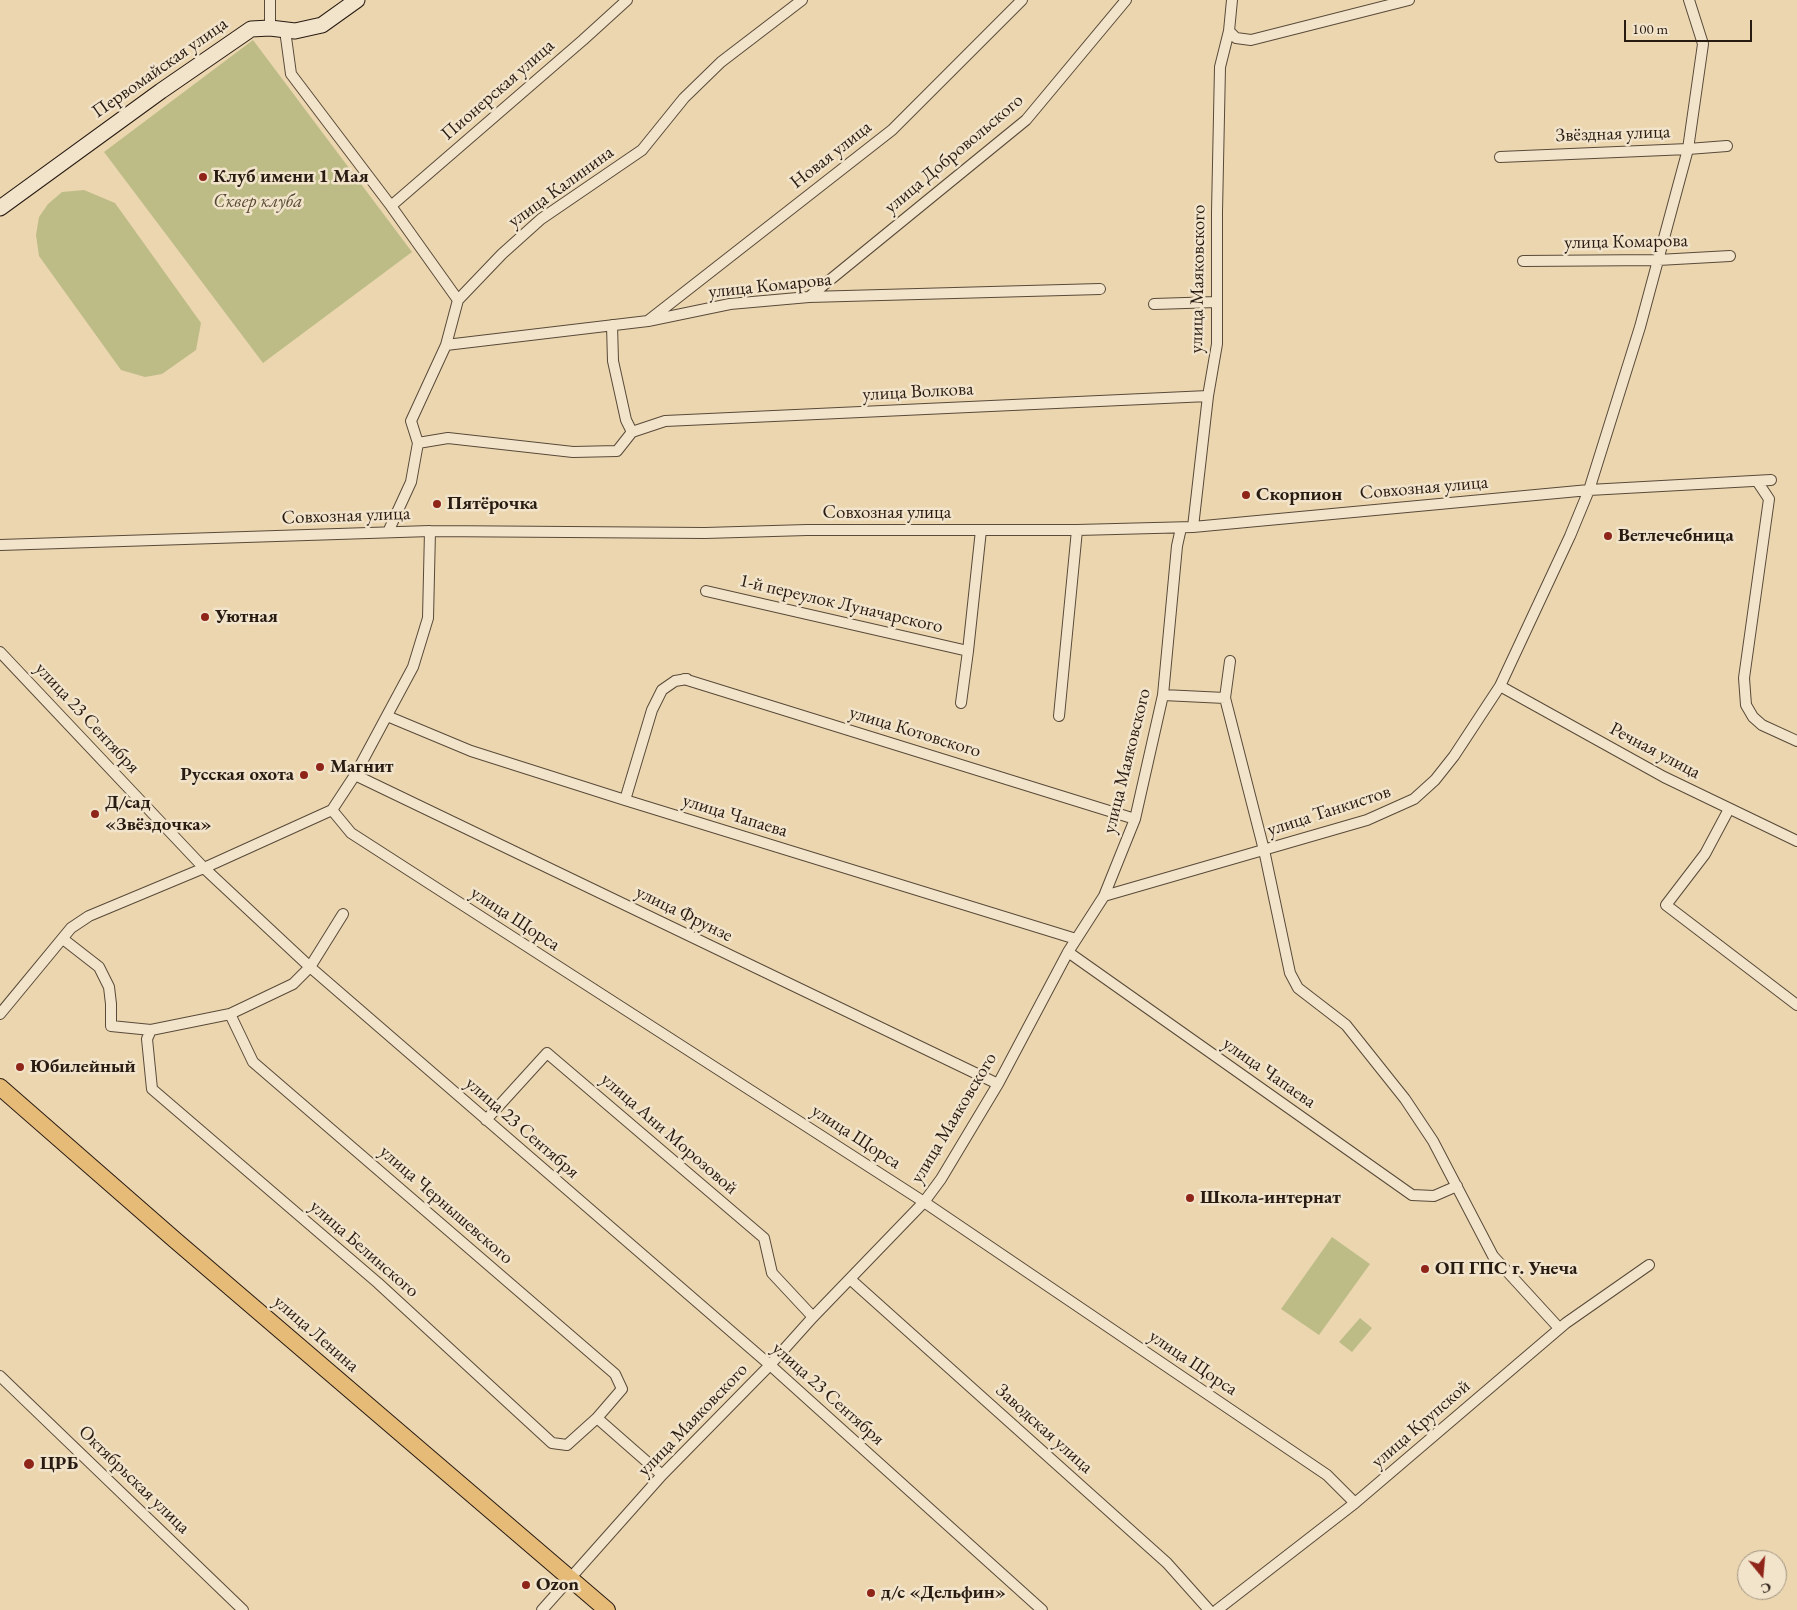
<!DOCTYPE html>
<html>
<head>
<meta charset="utf-8">
<style>
  body { margin:0 }
  #map { position:relative; width:1797px; height:1610px; overflow:hidden; background:#ebd6af; font-family:"EB Garamond",serif }
  canvas { display:block }
  .north { position:absolute; left:1737px; top:1550px; width:50px; height:50px; box-sizing:border-box; background:#f2e4cb; border:1px solid #a19481; border-radius:50%; rotate:163deg; font-size:14px; font-weight:700; line-height:20px; text-align:center; color:#281b12 }
  .north::after { content:''; display:block; margin:auto; width:18px; height:22px; background:#8f2418; clip-path:polygon(50% 0,100% 100%,50% 72%,0 100%) }
  .scale { position:absolute; left:1624px; top:20px; width:128px; height:22px; box-sizing:border-box; border:2px solid #281b12; border-top:0; padding-left:6px; font-size:15px; line-height:18px; white-space:nowrap; color:#281b12; -webkit-text-stroke:4px #f2e4cb; paint-order:stroke }
</style>
</head>
<body>
<div id="map">
<canvas width="1797" height="1610"></canvas>
<div class="north">С</div>
<div class="scale">100 m</div>
</div>
<script>
const ctx = document.querySelector('canvas').getContext('2d');
ctx.lineJoin = 'round';
function paint(path, color) {
  ctx.fillStyle = color;
  ctx.fill(path, 'evenodd');
}
function poly(rows) {
  const path = new Path2D();
  for (const r of rows) {
    path.moveTo(r[0], r[1]);
    for (let i = 2; i < r.length; i += 2) path.lineTo(r[i], r[i + 1]);
  }
  return path;
}
function trace(path, color, width, dash) {
  ctx.strokeStyle = color;
  ctx.lineWidth = width;
  ctx.lineCap = dash ? 'butt' : 'round';
  ctx.setLineDash(dash || []);
  ctx.stroke(path);
}
function label(font, color, halo, rows, align = 'center') {
  ctx.font = font + ' "EB Garamond",serif';
  ctx.lineWidth = 5;
  ctx.setLineDash([]);
  ctx.textBaseline = 'middle';
  ctx.strokeStyle = halo;
  ctx.fillStyle = color;
  for (const [text, x, y, turn = 0] of rows) {
    ctx.save();
    ctx.translate(x, y);
    ctx.rotate((+turn || 0) * Math.PI / 180);
    ctx.textAlign = isNaN(turn) ? turn : align;
    if (halo) ctx.strokeText(text, 0, 0);
    ctx.fillText(text, 0, 0);
    ctx.restore();
  }
}
const green = poly([
  [253,40,412,252,263,363,104,152],
  [84,190,115,203,201,323,196,350,162,374,145,377,121,370,39,256,36,235,39,217,48,204,62,192],
  [1332,1237,1370,1264,1319,1335,1281,1309],
  [1360,1318,1372,1328,1352,1352,1339,1342]
]);
const street = poly([
  [270,0,270,28],
  [285,30,291,74,391,206,458,300],
  [1229,31,1236,38,1251,40,1409,0],
  [1500,157,1688,149,1727,146],
  [391,206,583,40,627,0],
  [1523,261,1658,260,1730,256],
  [809,297,1026,120,1126,0],
  [1154,304,1217,302],
  [649,320,892,130,1022,0],
  [612,325,613,361,626,420,632,432],
  [446,345,648,321,730,304,809,297,1100,289],
  [632,432,665,421,1208,396],
  [418,443,448,438,573,452,617,451,632,432],
  [1757,481,1769,499,1744,678,1746,705,1753,717,1762,725,1797,741],
  [1193,527,1208,396,1217,344,1217,212,1220,67,1229,31,1232,0],
  [388,532,411,482,418,443,411,421,446,345,458,300,502,254,541,219,642,150,684,98,721,62,802,0],
  [0,545,430,531,705,533,807,530,1077,530,1193,527,1589,490,1771,480],
  [706,591,968,651,981,530],
  [0,652,204,868,310,967,770,1365,1042,1610],
  [684,679,1135,819],
  [1500,686,1664,777,1797,841],
  [1163,695,1225,698,1264,850,1290,973,1298,988,1346,1025,1405,1099,1433,1141,1493,1256,1559,1328],
  [1225,698,1230,661],
  [961,703,968,651],
  [387,716,471,751,625,800,1076,939],
  [1059,716,1077,530],
  [355,775,998,1084],
  [625,800,652,710,662,690,675,681,687,679],
  [1729,809,1705,854,1666,905,1797,1005],
  [332,810,351,833,924,1202,1327,1475,1355,1503],
  [332,810,355,775,413,667,428,618,430,531],
  [1104,896,1367,820,1414,799,1435,780,1454,756,1500,686,1570,536,1589,490,1640,327,1688,149,1703,44,1689,0],
  [63,939,99,967,109,987,111,1004,111,1026,151,1030,230,1014,293,984,310,967,343,914],
  [1068,952,1412,1195,1434,1196,1457,1186],
  [0,1014,71,928,89,916,204,868,332,810],
  [151,1030,147,1039,152,1089,378,1283,552,1443,567,1445,597,1418,622,1389,615,1374,253,1062,230,1014],
  [486,1120,547,1053,764,1238,772,1273,813,1317],
  [850,1279,1167,1563,1209,1610],
  [0,1376,243,1610],
  [597,1418,662,1475],
  [542,1610,662,1475,770,1365,813,1317,924,1202,941,1179,998,1084,1068,952,1104,896,1135,819,1163,695,1177,546,1181,528],
  [1217,1610,1355,1503,1566,1323,1649,1265]
]);
const secondary = poly([
  [0,208,161,91,251,29,270,28,295,31,322,25,357,0]
]);
const primary = poly([
  [0,1087,175,1240,607,1610]
]);
const markers = [
  [203,177,5,"#8f2418"],
  [1246,495,5,"#8f2418"],
  [437,504,5,"#8f2418"],
  [1608,536,5,"#8f2418"],
  [205,617,5,"#8f2418"],
  [320,767,5,"#8f2418"],
  [304,775,5,"#8f2418"],
  [95,814,5,"#8f2418"],
  [20,1067,5,"#8f2418"],
  [1190,1198,5,"#8f2418"],
  [1425,1269,5,"#8f2418"],
  [29,1464,6,"#8f2418"],
  [526,1585,5,"#8f2418"],
  [871,1593,5,"#8f2418"]
];
const streetNames = [
  ["Первомайская улица",160,68,-35],
  ["Пионерская улица",498,90,-41],
  ["Звёздная улица",1613,134,-2],
  ["улица Добровольского",954,154,-40],
  ["Новая улица",831,155,-38],
  ["улица Калинина",561,187,-36],
  ["улица Комарова",1626,242,-1],
  ["улица Маяковского",1198,279,-89],
  ["улица Комарова",770,286,-6],
  ["улица Волкова",918,392,-3],
  ["Совхозная улица",1424,488,-5],
  ["Совхозная улица",887,513],
  ["Совхозная улица",346,516,-2],
  ["1-й переулок Луначарского",841,604,13],
  ["улица 23 Сентября",87,718,47],
  ["улица Котовского",915,732,17],
  ["Речная улица",1655,751,28],
  ["улица Маяковского",1127,761,-76],
  ["улица Танкистов",1329,811,-18],
  ["улица Чапаева",735,816,17],
  ["улица Фрунзе",684,914,26],
  ["улица Щорса",515,919,33],
  ["улица Чапаева",1269,1073,35],
  ["улица Маяковского",954,1118,-59],
  ["улица 23 Сентября",522,1128,41],
  ["улица Ани Морозовой",669,1134,41],
  ["улица Щорса",856,1137,33],
  ["улица Чернышевского",446,1205,41],
  ["улица Белинского",364,1249,41],
  ["улица Ленина",316,1334,41],
  ["улица Щорса",1193,1363,34],
  ["улица 23 Сентября",828,1394,42],
  ["улица Маяковского",693,1420,-46],
  ["улица Крупской",1421,1424,-41],
  ["Заводская улица",1044,1429,42],
  ["Октябрьская улица",134,1480,44]
];
const poiNames = [
  ["Клуб имени 1 Мая",213,177],
  ["Скорпион",1256,495],
  ["Пятёрочка",447,504],
  ["Ветлечебница",1618,536],
  ["Уютная",215,617],
  ["Магнит",330,767],
  ["Русская охота",294,775,"right"],
  ["Д/сад",105,803],
  ["«Звёздочка»",105,825],
  ["Юбилейный",30,1067],
  ["Школа-интернат",1200,1198],
  ["ОП ГПС г. Унеча",1435,1269],
  ["ЦРБ",40,1464],
  ["Ozon",536,1585],
  ["д/с «Дельфин»",881,1593]
];
const parkNames = [
  ["Сквер клуба",258,202]
];
paint(green, '#bdbc87');
trace(street, '#594a39', 12);
trace(secondary, '#281b12', 17);
trace(primary, '#281b12', 18);
trace(street, '#f2e4cb', 10);
trace(secondary, '#f2e4cb', 15);
trace(primary, '#e6bb78', 16);
for (const [x, y, r, color] of markers) {
  const dot = new Path2D();
  dot.arc(x, y, r, 0, 2 * Math.PI);
  ctx.fillStyle = color;
  ctx.fill(dot);
  trace(dot, '#f2e4cb', 2);
}
label('19px', '#281b12', '#f2e4cb', streetNames);
label('bold 19px', '#281b12', '#f2e4cb', poiNames, 'left');
label('italic 19px', '#554b35', '#f2e4cb', parkNames);
</script>
</body>
</html>
